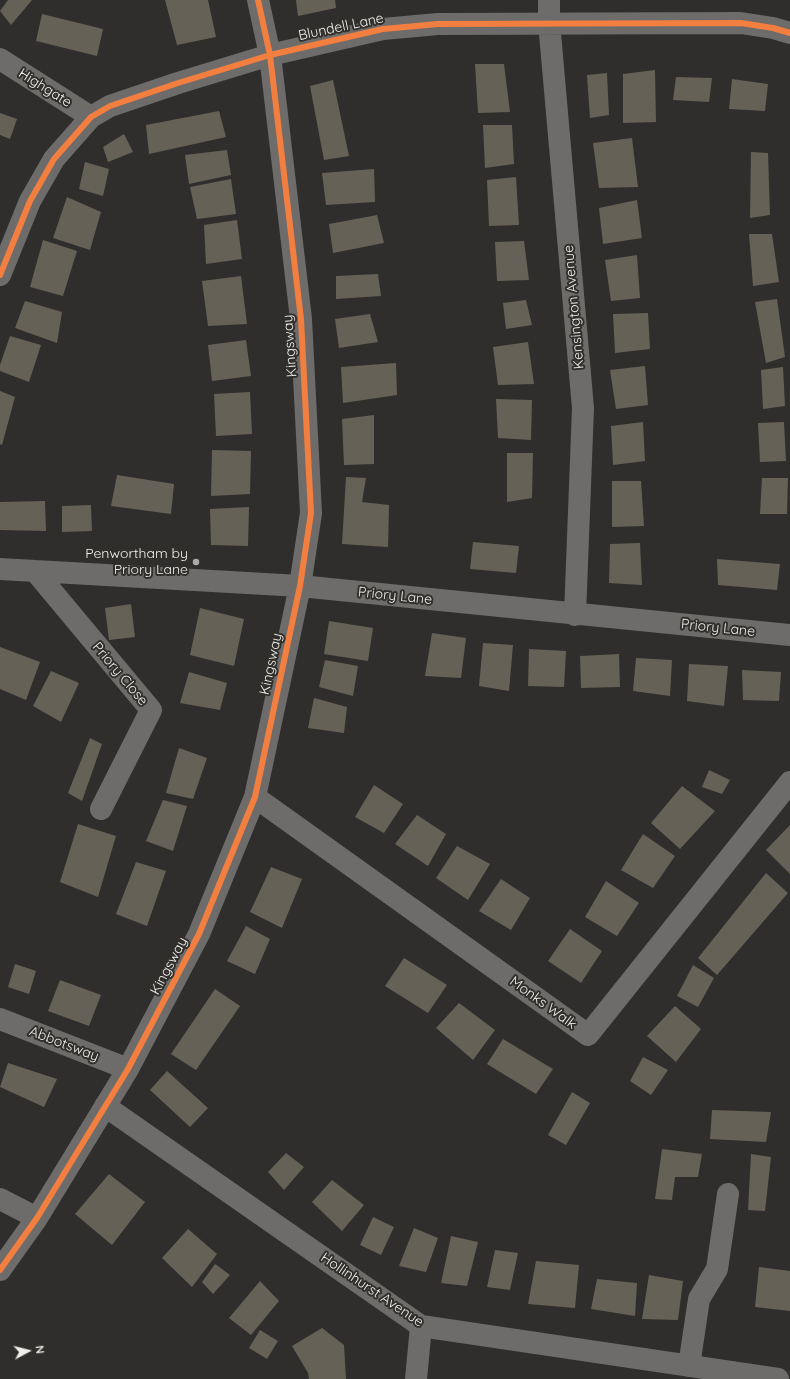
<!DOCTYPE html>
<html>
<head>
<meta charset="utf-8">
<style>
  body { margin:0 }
  #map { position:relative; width:790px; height:1379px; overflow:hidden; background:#302e2c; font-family:Quicksand,sans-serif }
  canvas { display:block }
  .north { position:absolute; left:8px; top:1331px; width:40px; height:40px; -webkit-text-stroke:3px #312f2b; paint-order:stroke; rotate:83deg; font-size:11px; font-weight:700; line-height:16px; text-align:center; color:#f0efec }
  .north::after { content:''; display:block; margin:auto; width:14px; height:18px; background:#f0efec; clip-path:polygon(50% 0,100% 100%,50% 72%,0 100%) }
</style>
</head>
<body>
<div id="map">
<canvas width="790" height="1379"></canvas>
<div class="north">N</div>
</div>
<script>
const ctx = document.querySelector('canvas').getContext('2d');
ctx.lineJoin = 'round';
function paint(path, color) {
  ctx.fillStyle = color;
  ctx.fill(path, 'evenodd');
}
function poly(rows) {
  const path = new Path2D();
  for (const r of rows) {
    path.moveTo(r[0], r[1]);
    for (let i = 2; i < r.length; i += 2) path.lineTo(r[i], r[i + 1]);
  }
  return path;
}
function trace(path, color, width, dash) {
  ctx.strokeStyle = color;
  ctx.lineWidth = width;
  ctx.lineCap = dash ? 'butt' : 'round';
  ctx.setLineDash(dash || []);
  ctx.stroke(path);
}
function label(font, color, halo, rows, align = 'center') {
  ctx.font = font + ' Quicksand,sans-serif';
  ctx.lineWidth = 4;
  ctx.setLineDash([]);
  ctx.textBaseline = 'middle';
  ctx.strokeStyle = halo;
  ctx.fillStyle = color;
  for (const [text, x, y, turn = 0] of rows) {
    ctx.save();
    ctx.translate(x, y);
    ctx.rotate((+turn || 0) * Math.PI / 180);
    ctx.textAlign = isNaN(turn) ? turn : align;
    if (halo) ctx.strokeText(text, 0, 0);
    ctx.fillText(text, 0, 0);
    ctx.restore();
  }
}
const building = poly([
  [8,0,32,0,11,25,0,11],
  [165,0,208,0,216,37,177,45],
  [296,0,335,0,336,8,298,16],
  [42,14,103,29,97,56,36,41],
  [475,64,504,64,510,112,478,113],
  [655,70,656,122,623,123,623,74],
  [607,73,609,115,590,118,587,75],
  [676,77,712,78,709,102,673,100],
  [732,79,768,84,765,111,729,109],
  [333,80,349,156,324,160,310,86],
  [219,111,226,137,149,154,146,125],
  [0,113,17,119,10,139,0,135],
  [483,125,512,125,514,164,485,168],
  [124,134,133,152,108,162,103,147],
  [632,138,638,187,599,188,593,143],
  [227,150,231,175,189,184,185,155],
  [751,152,768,153,770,215,750,218],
  [85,162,109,169,103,196,79,189],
  [374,169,375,202,326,205,322,173],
  [516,177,519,225,489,226,487,180],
  [231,179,236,214,197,219,190,187],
  [67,197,101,212,90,250,53,238],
  [637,200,642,238,603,244,599,208],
  [377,215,384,243,333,253,329,224],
  [237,220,242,259,206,264,204,225],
  [749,234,772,234,779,282,753,286],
  [43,240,77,251,63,296,30,287],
  [524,241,529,280,497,281,495,242],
  [637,255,640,298,611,301,605,260],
  [378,274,381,296,336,299,336,276],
  [241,276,247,324,208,326,202,281],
  [777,299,785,357,766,363,755,302],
  [526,300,532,325,506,329,503,303],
  [25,301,62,312,57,343,15,328],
  [648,313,650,349,615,353,613,314],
  [370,314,378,342,339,348,335,319],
  [10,336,41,345,29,382,0,371,0,365],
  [246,340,251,376,212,381,208,345],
  [528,342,534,384,498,385,493,347],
  [396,363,397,395,343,403,341,367],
  [645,366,648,405,616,409,610,370],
  [783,367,785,406,763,409,761,370],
  [0,391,15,397,2,445,0,444],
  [250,392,252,434,216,436,214,394],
  [496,399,532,400,531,440,498,438],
  [374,415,374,464,344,465,342,419],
  [643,422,645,461,613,465,611,426],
  [784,422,786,461,760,462,758,423],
  [212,450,251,451,250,494,211,496],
  [507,453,533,453,532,498,507,502],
  [117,475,174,484,171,514,111,506],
  [346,477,366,478,362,502,389,505,388,547,342,544],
  [762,478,788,478,787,514,760,514],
  [612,481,641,481,644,526,612,527],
  [45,501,46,531,0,530,0,502],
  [91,505,92,531,62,532,62,506],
  [249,507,248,546,211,545,210,509],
  [473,542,519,546,516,573,470,569],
  [640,543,642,585,609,583,610,544],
  [717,559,780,564,777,590,718,585],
  [131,604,135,637,109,640,105,608],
  [200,608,244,619,234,666,190,655],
  [329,621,373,628,368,661,324,654],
  [432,633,466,638,461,678,425,676],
  [483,643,513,645,509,691,479,686],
  [0,647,40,662,26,700,0,689],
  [529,649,566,651,564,687,528,686],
  [619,654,620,687,581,688,580,656],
  [636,658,672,660,670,696,633,691],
  [325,660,358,666,353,696,319,687],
  [689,664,728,666,724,706,687,701],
  [742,670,781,672,779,701,743,700],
  [51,671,79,683,61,722,33,706],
  [189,672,227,683,220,710,180,703],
  [314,698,347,707,344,733,308,728],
  [90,738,102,744,82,801,68,793],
  [179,748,207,758,193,799,166,793],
  [709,770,730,780,722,794,702,787],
  [374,785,403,804,384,833,355,817],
  [682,786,715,811,680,849,651,823],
  [163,800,187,806,173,851,146,841],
  [417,815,446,834,428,866,395,844],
  [78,824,116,836,98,897,60,882],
  [790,825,790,874,766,850],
  [643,834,675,856,653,888,621,870],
  [457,846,490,864,468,900,436,878],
  [136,862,166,871,147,926,116,914],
  [271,867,302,879,282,928,250,912],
  [766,873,788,893,717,975,698,958],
  [501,879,530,898,511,930,479,911],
  [606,881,639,903,617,936,585,917],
  [246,926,270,939,255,974,227,961],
  [570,929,602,951,581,983,548,961],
  [404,958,447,985,428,1013,385,986],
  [15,964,36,971,29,994,8,987],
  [693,965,714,978,698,1007,677,996],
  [60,980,101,995,89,1026,48,1011],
  [215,989,240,1006,196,1070,171,1054],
  [459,1003,495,1030,473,1060,436,1028],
  [675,1006,701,1029,676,1062,647,1036],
  [503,1039,553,1069,536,1094,487,1064],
  [643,1057,668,1070,651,1095,630,1081],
  [8,1063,57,1079,44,1107,0,1087],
  [167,1071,208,1108,190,1127,150,1090],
  [572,1092,590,1103,566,1145,548,1135],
  [712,1110,771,1112,766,1142,710,1139],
  [662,1149,702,1154,698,1177,675,1177,672,1200,655,1199],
  [286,1153,304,1167,284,1190,268,1172],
  [751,1154,771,1157,765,1211,748,1210],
  [109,1174,145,1202,112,1245,75,1214],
  [332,1180,364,1205,342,1231,312,1202],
  [373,1217,394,1227,381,1255,360,1245],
  [414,1228,438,1238,426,1272,399,1266],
  [188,1229,217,1254,192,1287,162,1258],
  [451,1236,478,1242,467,1286,441,1283],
  [495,1250,518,1253,510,1290,487,1287],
  [536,1261,579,1265,575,1308,528,1304],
  [215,1264,230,1275,213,1294,202,1282],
  [759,1267,790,1271,790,1311,755,1307],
  [649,1275,683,1281,678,1320,642,1319],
  [597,1279,637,1283,635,1316,591,1309],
  [260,1281,279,1301,251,1335,229,1318],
  [322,1328,344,1345,346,1379,309,1379,308,1373,292,1346],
  [260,1330,278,1341,267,1359,249,1348]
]);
const minor = poly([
  [549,0,549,22,583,408,575,615],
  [0,59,91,117],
  [0,275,30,201,54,159,91,117,110,106,178,83,270,55,383,29,438,24,741,23,773,28,790,33],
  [0,569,300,586,790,635],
  [35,571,151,710,101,809],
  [255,797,588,1035,790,782],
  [0,1019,128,1069],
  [105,1106,421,1326,778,1379],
  [0,1199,37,1218],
  [0,1270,37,1218,128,1069,199,934,255,797,300,586,311,513,301,319,270,55,258,0],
  [689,1366,699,1299,717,1269,728,1194],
  [416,1379,421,1326]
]);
const cycleway = poly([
  [0,275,30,201,54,159,91,117,110,106,178,83,270,55,383,29,438,24,741,23,773,28,790,33],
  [0,1270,37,1218,128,1069,199,934,255,797,300,586,311,513,301,319,270,55,258,0]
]);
const markers = [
  [196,562,4,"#adaba9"]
];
const streetNames = [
  ["Blundell Lane",341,27,-12],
  ["Highgate",45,88,32],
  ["Kensington Avenue",574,307,-95],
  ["Kingsway",290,346,-94],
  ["Priory Lane",395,596,6],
  ["Priory Lane",718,628,6],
  ["Kingsway",271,664,-78],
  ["Priory Close",120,674,50],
  ["Kingsway",169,966,-62],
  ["Monks Walk",543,1003,36],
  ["Abbotsway",64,1044,21],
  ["Hollinhurst Avenue",372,1290,34]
];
const poiNames = [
  ["Penwortham by",188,554],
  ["Priory Lane",188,570]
];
paint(building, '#656157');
trace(minor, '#6d6c6b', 22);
trace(cycleway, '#f27e40', 6);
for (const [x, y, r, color] of markers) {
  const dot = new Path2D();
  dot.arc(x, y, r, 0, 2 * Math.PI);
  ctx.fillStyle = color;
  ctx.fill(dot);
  trace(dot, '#312f2b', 1.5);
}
label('14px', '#f0efec', '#312f2b', streetNames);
label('14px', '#f0efec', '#312f2b', poiNames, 'right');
</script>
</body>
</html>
